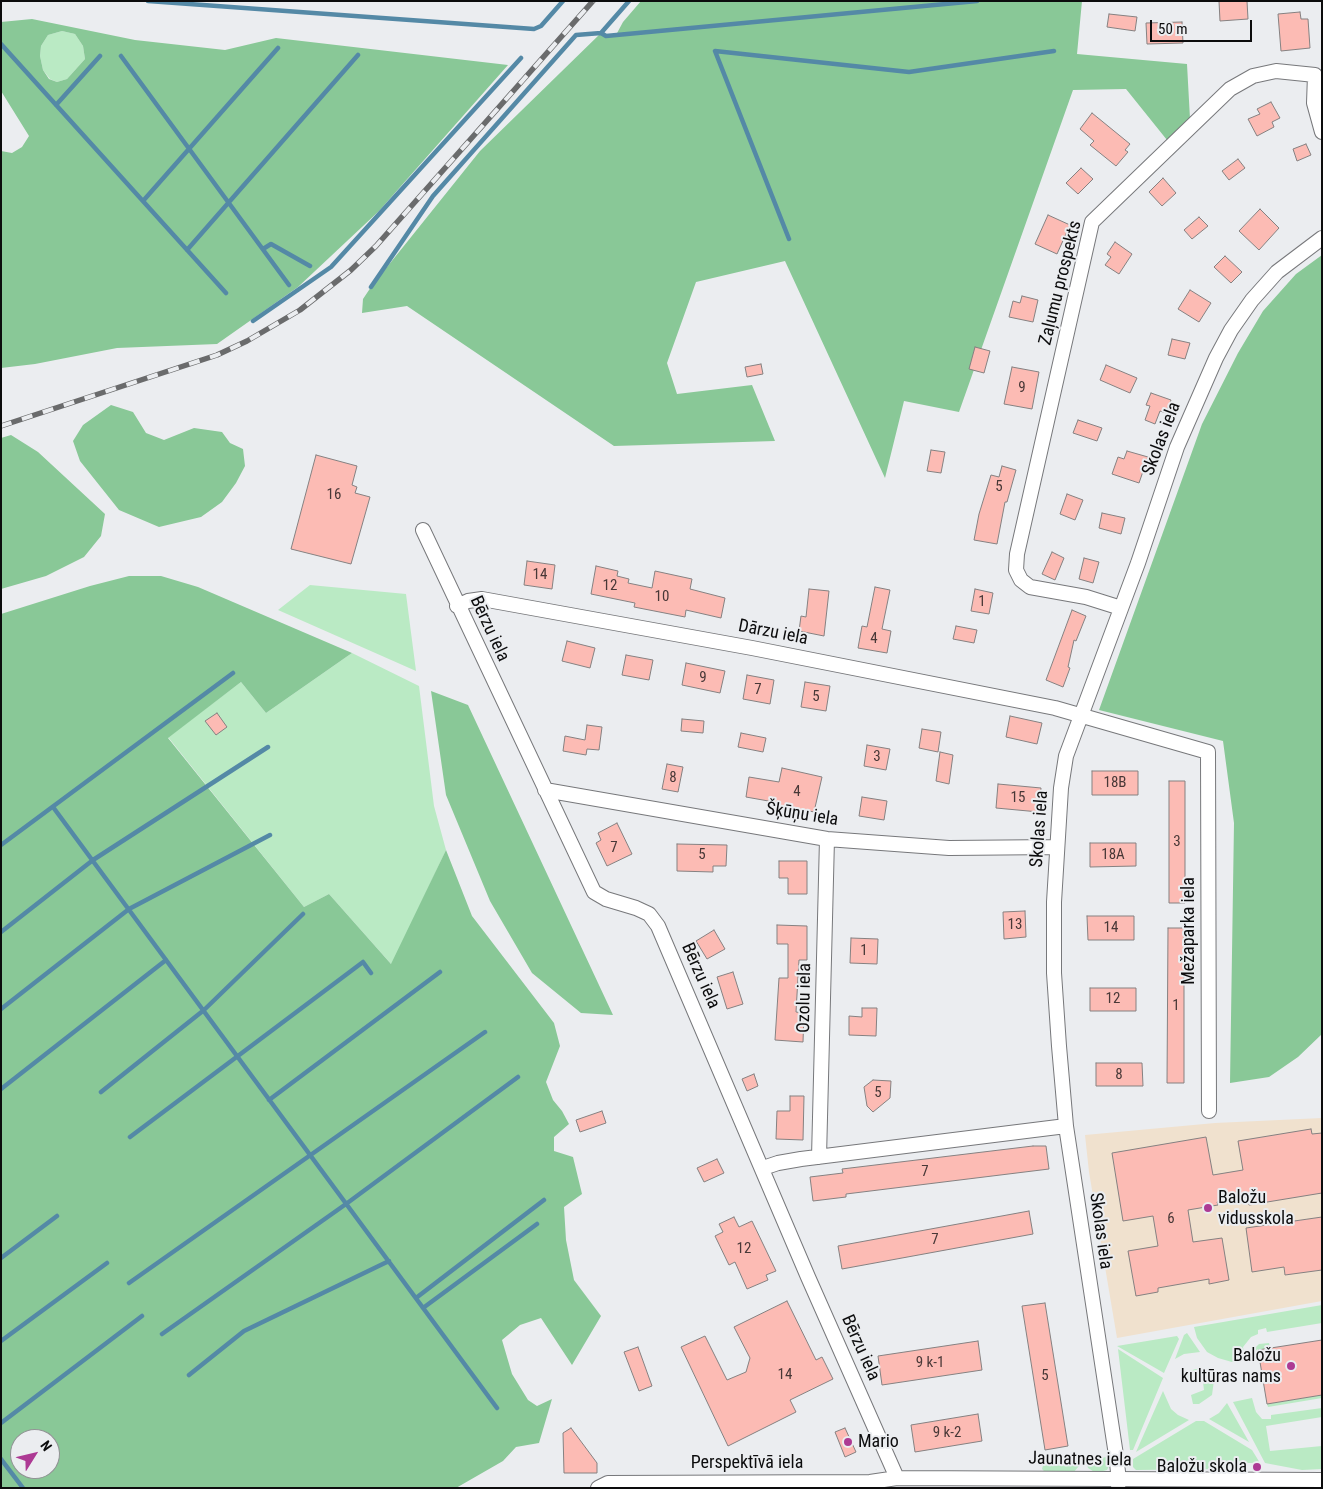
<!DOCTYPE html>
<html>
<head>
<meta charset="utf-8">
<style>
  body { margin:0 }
  #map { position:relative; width:1323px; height:1489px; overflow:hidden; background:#ebedf0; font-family:"Roboto Condensed",sans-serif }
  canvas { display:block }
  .frame { position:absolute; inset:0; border:2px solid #0c0c0d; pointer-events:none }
  .north { position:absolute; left:10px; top:1429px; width:50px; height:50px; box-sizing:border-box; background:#ebedf0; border:1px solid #929395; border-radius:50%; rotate:54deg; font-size:14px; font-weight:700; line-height:20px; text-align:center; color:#0c0c0d }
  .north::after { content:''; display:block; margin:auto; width:18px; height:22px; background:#ad3a94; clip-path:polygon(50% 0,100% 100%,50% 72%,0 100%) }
  .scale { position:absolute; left:1150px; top:20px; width:102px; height:22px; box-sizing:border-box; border:2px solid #0c0c0d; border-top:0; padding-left:6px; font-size:15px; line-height:18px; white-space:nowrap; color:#0c0c0d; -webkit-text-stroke:4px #ebedf0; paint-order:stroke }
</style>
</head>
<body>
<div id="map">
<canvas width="1323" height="1489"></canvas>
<div class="frame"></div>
<div class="north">N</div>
<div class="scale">50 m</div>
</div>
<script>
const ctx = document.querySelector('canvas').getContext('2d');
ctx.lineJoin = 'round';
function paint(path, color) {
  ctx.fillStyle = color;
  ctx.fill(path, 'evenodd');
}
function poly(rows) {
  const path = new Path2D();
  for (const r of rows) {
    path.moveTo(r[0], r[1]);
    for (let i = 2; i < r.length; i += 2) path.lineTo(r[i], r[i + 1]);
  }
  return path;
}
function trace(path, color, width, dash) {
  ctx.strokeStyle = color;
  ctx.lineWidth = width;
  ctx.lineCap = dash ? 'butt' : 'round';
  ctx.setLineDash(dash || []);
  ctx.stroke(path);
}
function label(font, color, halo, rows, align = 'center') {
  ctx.font = font + ' "Roboto Condensed",sans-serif';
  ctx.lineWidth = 4;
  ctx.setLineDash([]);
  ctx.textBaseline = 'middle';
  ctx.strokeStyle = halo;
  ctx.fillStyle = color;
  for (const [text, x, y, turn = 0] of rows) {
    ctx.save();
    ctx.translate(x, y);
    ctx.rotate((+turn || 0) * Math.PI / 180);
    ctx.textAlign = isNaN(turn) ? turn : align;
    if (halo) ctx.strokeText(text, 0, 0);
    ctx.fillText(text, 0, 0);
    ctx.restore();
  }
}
const education = poly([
  [1322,1118,1322,1301,1117,1338,1089,1172,1085,1135,1215,1123]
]);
const green = poly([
  [62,31,75,34,83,46,85,59,67,79,57,82,50,79,43,70,40,56,41,46,48,35],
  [310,585,406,594,416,671,278,610],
  [352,653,419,686,434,806,446,850,392,965,329,894,304,907,168,737,241,682,266,713],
  [1322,1305,1322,1323,1267,1332,1266,1328,1258,1330,1258,1334,1251,1337,1243,1347,1245,1360,1232,1362,1218,1358,1207,1352,1197,1338,1194,1327],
  [1187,1333,1200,1352,1184,1354,1175,1359,1184,1335],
  [1177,1336,1179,1339,1164,1373,1117,1346],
  [1269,1343,1270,1348,1259,1350,1260,1359,1256,1359,1255,1348,1259,1344],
  [1118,1349,1163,1378,1133,1450,1130,1450],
  [1196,1369,1209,1374,1214,1380,1212,1395,1199,1404,1193,1404,1191,1395,1204,1390,1203,1382,1199,1380,1190,1381,1185,1376,1186,1372],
  [1163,1391,1171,1409,1178,1415,1189,1420,1136,1452],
  [1322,1395,1322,1398,1268,1407,1267,1404],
  [1252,1398,1256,1412,1262,1419,1271,1419,1271,1415,1322,1408,1322,1417,1266,1426,1270,1451,1322,1446,1322,1469,1302,1470,1265,1463,1233,1402],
  [1227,1403,1249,1442,1209,1419,1219,1413],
  [1196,1421,1204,1421,1252,1450,1260,1463,1239,1463,1218,1469,1136,1470,1133,1467,1133,1459],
  [1107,1457,1111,1462,1107,1470,1096,1473,1088,1468,1086,1460],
  [1078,1461,1079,1466,1073,1473,1045,1472,1042,1469,1044,1462]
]);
const forest = poly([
  [641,1,1082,1,1077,54,1187,64,1190,119,1167,140,1126,89,1073,90,959,412,904,401,885,478,785,261,696,282,667,363,677,394,752,385,775,441,614,446,407,306,362,313,363,299,371,287,480,151,601,33,606,36,616,35,623,22],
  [32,19,135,40,225,50,276,38,508,65,379,211,298,287,217,344,117,348,35,364,1,368,1,151,12,153,22,147,29,136,1,91,1,22],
  [62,31,75,34,83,46,85,59,67,79,57,82,49,79,43,70,40,56,41,46,48,35],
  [1322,255,1322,1034,1298,1057,1269,1077,1230,1083,1234,823,1223,741,1099,710,1202,424,1238,353,1263,311,1296,274],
  [111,405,133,412,146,433,164,440,194,428,222,432,230,443,243,449,245,466,236,483,222,502,201,517,159,527,119,510,80,461,73,441,83,425],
  [11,435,38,452,105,514,101,536,84,557,46,576,1,589,1,438],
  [129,576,161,576,198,587,352,653,266,713,241,682,168,738,304,907,329,894,391,964,446,850,472,916,554,1023,560,1046,546,1082,553,1100,562,1111,569,1124,554,1137,554,1151,573,1157,582,1194,564,1207,566,1240,574,1280,601,1316,572,1365,541,1318,520,1325,502,1340,512,1374,528,1400,537,1406,552,1399,539,1443,516,1447,503,1461,456,1488,1,1488,1,614,90,586],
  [20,1439,50,1439,50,1469,20,1469],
  [431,691,468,705,613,1015,581,1013,532,973,490,901,446,795]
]);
const stream = poly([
  [148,1,534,29,541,26,563,1],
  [601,33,606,36,977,1],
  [1,44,226,293],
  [121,56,289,285],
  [56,105,100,56],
  [143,201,278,48],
  [789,239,715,51,909,72,1054,51],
  [263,249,271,244,310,266],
  [187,250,358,55],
  [371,287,433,196,576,35,601,33,629,1],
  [253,321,331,267,521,58],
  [53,807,497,1408],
  [1,845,233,673],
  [1,932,93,860,268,747],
  [1,1009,129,909,270,835],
  [1,1089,166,960],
  [101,1092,204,1010,303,914],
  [269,1100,440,972],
  [130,1137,363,962,371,973],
  [1,1258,57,1216],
  [129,1283,485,1032],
  [416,1298,544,1200],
  [423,1308,537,1224],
  [162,1334,346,1204,518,1077],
  [1,1341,107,1263],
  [189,1375,244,1331,389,1261],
  [1,1423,142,1316],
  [1,1459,23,1488]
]);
const building = poly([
  [1219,1,1247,1,1248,19,1220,21,1219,1],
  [1300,12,1301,19,1308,19,1310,48,1281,51,1278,14,1300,12],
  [1109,14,1137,17,1135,31,1107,27,1109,14],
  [1182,22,1183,43,1147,44,1146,23,1182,22],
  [1271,102,1280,118,1272,122,1274,127,1257,136,1248,119,1260,114,1257,109,1271,102],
  [1092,113,1130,144,1125,150,1128,152,1116,166,1090,145,1094,141,1080,129,1092,113],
  [1306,144,1311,155,1297,161,1293,149,1306,144],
  [1238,159,1245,168,1229,180,1222,171,1238,159],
  [1081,168,1093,179,1078,194,1066,183,1081,168],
  [1163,178,1176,193,1162,206,1149,192,1163,178],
  [1260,209,1279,228,1259,250,1239,231,1260,209],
  [1048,215,1070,225,1057,254,1035,244,1048,215],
  [1199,217,1208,226,1192,239,1184,230,1199,217],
  [1115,242,1132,254,1119,274,1105,265,1111,257,1107,254,1115,242],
  [1225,256,1242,272,1231,283,1214,267,1225,256],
  [1190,290,1211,303,1199,322,1178,309,1190,290],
  [1022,296,1038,300,1033,322,1009,317,1013,301,1020,303,1022,296],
  [1172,339,1190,343,1185,359,1168,355,1172,339],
  [975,347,990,351,984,373,969,369,975,347],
  [761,364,763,374,747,377,745,367,761,364],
  [1106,365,1137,378,1130,393,1100,380,1106,365],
  [1012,367,1039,372,1032,409,1004,404,1012,367],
  [1151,393,1171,400,1166,413,1160,411,1155,424,1145,420,1150,406,1146,405,1151,393],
  [1078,420,1102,428,1097,441,1073,433,1078,420],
  [931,450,945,452,941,473,927,471,931,450],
  [1127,451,1148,457,1139,483,1112,474,1118,457,1124,459,1127,451],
  [316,455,357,466,352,485,357,487,355,493,370,497,351,564,291,549,316,455],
  [1002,466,1016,470,1007,502,1005,502,997,544,974,540,979,514,991,475,999,477,1002,466],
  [1067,494,1083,500,1075,520,1060,514,1067,494],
  [1102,513,1125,518,1121,534,1099,528,1102,513],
  [1052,552,1064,558,1055,580,1042,574,1052,552],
  [1084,558,1099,562,1093,583,1079,579,1084,558],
  [527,561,555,565,552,589,524,585,527,561],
  [596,566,618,571,617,576,629,579,628,583,652,588,655,571,692,579,690,589,725,598,721,618,686,610,685,617,634,607,635,603,591,594,596,566],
  [875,587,890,590,882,629,891,631,887,653,858,648,862,626,867,627,875,587],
  [809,589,829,591,824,636,799,631,801,616,806,617,809,589],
  [975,589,993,593,989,614,971,611,975,589],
  [1072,610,1086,616,1076,641,1074,640,1068,667,1070,668,1063,687,1046,680,1072,610],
  [956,626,977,630,974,643,953,639,956,626],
  [567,641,595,648,590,668,562,661,567,641],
  [626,655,653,660,649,680,622,675,626,655],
  [686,663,725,671,720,693,682,685,686,663],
  [747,675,774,680,770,704,743,699,747,675],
  [805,682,830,686,826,711,801,707,805,682],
  [217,713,227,727,216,735,205,721,217,713],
  [1010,716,1042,723,1037,744,1006,737,1010,716],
  [682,719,704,721,703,733,681,731,682,719],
  [587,725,602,727,599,750,587,749,586,755,563,751,565,736,585,740,587,725],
  [922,729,941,732,938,752,919,748,922,729],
  [741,733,766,738,763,752,738,747,741,733],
  [867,745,890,749,886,770,864,766,867,745],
  [940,752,953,755,949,784,936,781,940,752],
  [667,764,683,767,678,792,662,789,667,764],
  [782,768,822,777,814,812,805,810,804,815,773,807,774,802,746,797,749,777,779,782,782,768],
  [1092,771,1138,771,1138,795,1092,795,1092,771],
  [1169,781,1185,781,1185,903,1169,903,1169,781],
  [998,784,1041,788,1039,812,996,808,998,784],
  [862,797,887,801,884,820,859,816,862,797],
  [617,823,632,854,607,866,596,843,601,840,598,833,617,823],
  [1090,843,1136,843,1136,866,1090,867,1090,843],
  [677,844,727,845,726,866,713,866,713,872,677,871,677,844],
  [779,861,807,861,807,894,788,894,788,878,779,878,779,861],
  [1025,911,1026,937,1004,939,1003,912,1025,911],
  [1087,916,1134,916,1134,940,1088,940,1087,916],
  [777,925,807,926,807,960,799,960,796,1012,804,1013,803,1042,775,1040,779,978,788,978,788,944,777,944,777,925],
  [1168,928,1184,928,1184,1083,1167,1083,1168,928],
  [714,930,725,949,707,959,696,941,714,930],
  [851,938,878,939,877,964,850,963,851,938],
  [733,972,743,1004,727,1009,717,977,733,972],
  [1090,988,1136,988,1136,1011,1090,1011,1090,988],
  [862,1008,877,1008,876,1036,849,1035,849,1016,862,1017,862,1008],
  [1096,1063,1142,1063,1143,1086,1096,1086,1096,1063],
  [754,1074,758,1086,747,1091,742,1079,754,1074],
  [873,1080,891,1081,890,1098,873,1112,867,1106,864,1087,873,1080],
  [790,1096,804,1096,803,1140,776,1139,777,1111,790,1111,790,1096],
  [602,1111,606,1123,580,1132,576,1120,602,1111],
  [1311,1129,1312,1134,1322,1133,1322,1193,1249,1205,1247,1197,1217,1202,1218,1205,1188,1210,1193,1242,1222,1238,1229,1280,1209,1284,1209,1279,1158,1288,1158,1292,1136,1296,1128,1251,1158,1246,1153,1216,1123,1221,1112,1153,1206,1137,1213,1175,1243,1170,1238,1141,1311,1129],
  [1033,1146,1046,1146,1049,1169,846,1194,846,1197,813,1201,810,1177,843,1173,842,1169,1033,1146],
  [717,1159,724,1173,704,1182,697,1168,717,1159],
  [1029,1211,1033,1234,842,1269,838,1246,1029,1211],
  [734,1217,739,1227,752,1221,776,1271,766,1275,768,1280,747,1289,735,1262,729,1265,715,1236,723,1232,719,1224,734,1217],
  [1322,1217,1322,1270,1285,1275,1284,1267,1252,1272,1246,1228,1322,1217],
  [787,1301,816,1360,822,1357,833,1379,790,1400,796,1412,728,1446,681,1347,705,1336,727,1380,746,1372,750,1358,734,1327,787,1301],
  [1045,1303,1068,1446,1045,1450,1022,1306,1045,1303],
  [1322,1340,1322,1395,1267,1404,1258,1350,1322,1340],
  [978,1341,982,1370,882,1385,878,1356,978,1341],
  [638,1347,652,1386,639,1391,624,1352,638,1347],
  [978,1414,982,1441,915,1452,911,1425,978,1414],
  [571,1428,597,1463,597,1473,564,1473,563,1433,571,1428],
  [845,1428,856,1452,845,1457,835,1432,845,1428]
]);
const minor = poly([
  [423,530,594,892,606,899,636,908,649,914,658,926,808,1277,897,1478],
  [457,606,468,601,482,599,752,648,1055,708,1208,752,1209,1111],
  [1121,608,1086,597,1030,587,1021,580,1016,570,1017,554,1092,222,1230,89,1253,76,1276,71,1315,75,1314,103,1322,132],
  [545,790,827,839,949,848,1057,847],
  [819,1157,827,839],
  [763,1168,778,1163,801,1159,1066,1126],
  [598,1488,608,1483,870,1482,897,1478,1322,1480],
  [1118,1488,1119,1480,1116,1455,1066,1126,1059,1046,1054,973,1054,902,1061,788,1066,756,1138,563,1177,447,1216,358,1231,330,1252,300,1277,272,1322,238]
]);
const rail = poly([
  [1,426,217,355,247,341,300,310,351,270,376,246,593,1]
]);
const markers = [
  [1208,1208,5,"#ad3a94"],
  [1291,1366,5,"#ad3a94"],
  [848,1442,5,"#ad3a94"],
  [1257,1467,5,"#ad3a94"]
];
const numberNames = [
  ["9",1022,388],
  ["5",999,487],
  ["16",334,495],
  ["14",540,575],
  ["12",610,586],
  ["10",662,597],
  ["1",982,602],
  ["4",874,639],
  ["9",703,678],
  ["7",758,690],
  ["5",816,697],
  ["3",877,757],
  ["8",673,778],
  ["18B",1115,783],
  ["4",797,792],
  ["15",1018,798],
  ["3",1177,842],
  ["7",614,848],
  ["5",702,855],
  ["18A",1113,855],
  ["13",1015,925],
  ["14",1111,928],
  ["1",864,951],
  ["12",1113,999],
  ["1",1176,1006],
  ["8",1119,1075],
  ["5",878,1093],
  ["7",925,1172],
  ["6",1171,1219],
  ["7",935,1240],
  ["12",744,1249],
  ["9 k-1",930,1363],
  ["14",785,1375],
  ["5",1045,1376],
  ["9 k-2",947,1433]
];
const streetNames = [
  ["Zaļumu prospekts",1061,283,-76],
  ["Skolas iela",1162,439,-69],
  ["Bērzu iela",489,629,65],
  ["Dārzu iela",773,633,11],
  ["Šķūņu iela",802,815,9],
  ["Skolas iela",1040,829,-86],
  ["Mežaparka iela",1189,931,-90],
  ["Bērzu iela",700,976,66],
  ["Ozolu iela",805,998,-89],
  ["Skolas iela",1100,1231,82],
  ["Bērzu iela",860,1348,66],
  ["Jaunatnes iela",1080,1460,1],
  ["Perspektīvā iela",747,1463]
];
const poiNames = [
  ["Baložu",1218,1198],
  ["vidusskola",1218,1219],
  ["Baložu",1281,1356,"right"],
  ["kultūras nams",1281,1377,"right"],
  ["Mario",858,1442],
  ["Baložu skola",1247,1467,"right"]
];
paint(education, '#f0e1ce');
paint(green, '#baeac4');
paint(forest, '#89c897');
trace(stream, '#5489a6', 4.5);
paint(building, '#fcbbb4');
trace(building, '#858181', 1);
trace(minor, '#77787b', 16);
trace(minor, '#fff', 14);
trace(rail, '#6a6b6c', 5.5);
trace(rail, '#ebedf0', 4, [11]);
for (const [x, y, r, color] of markers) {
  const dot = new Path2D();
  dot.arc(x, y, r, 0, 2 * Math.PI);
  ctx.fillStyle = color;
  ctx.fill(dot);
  trace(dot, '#ebedf0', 2);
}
label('15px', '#483837', null, numberNames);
label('18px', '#0c0c0d', '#ebedf0', streetNames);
label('18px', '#0c0c0d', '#ebedf0', poiNames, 'left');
</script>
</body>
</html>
